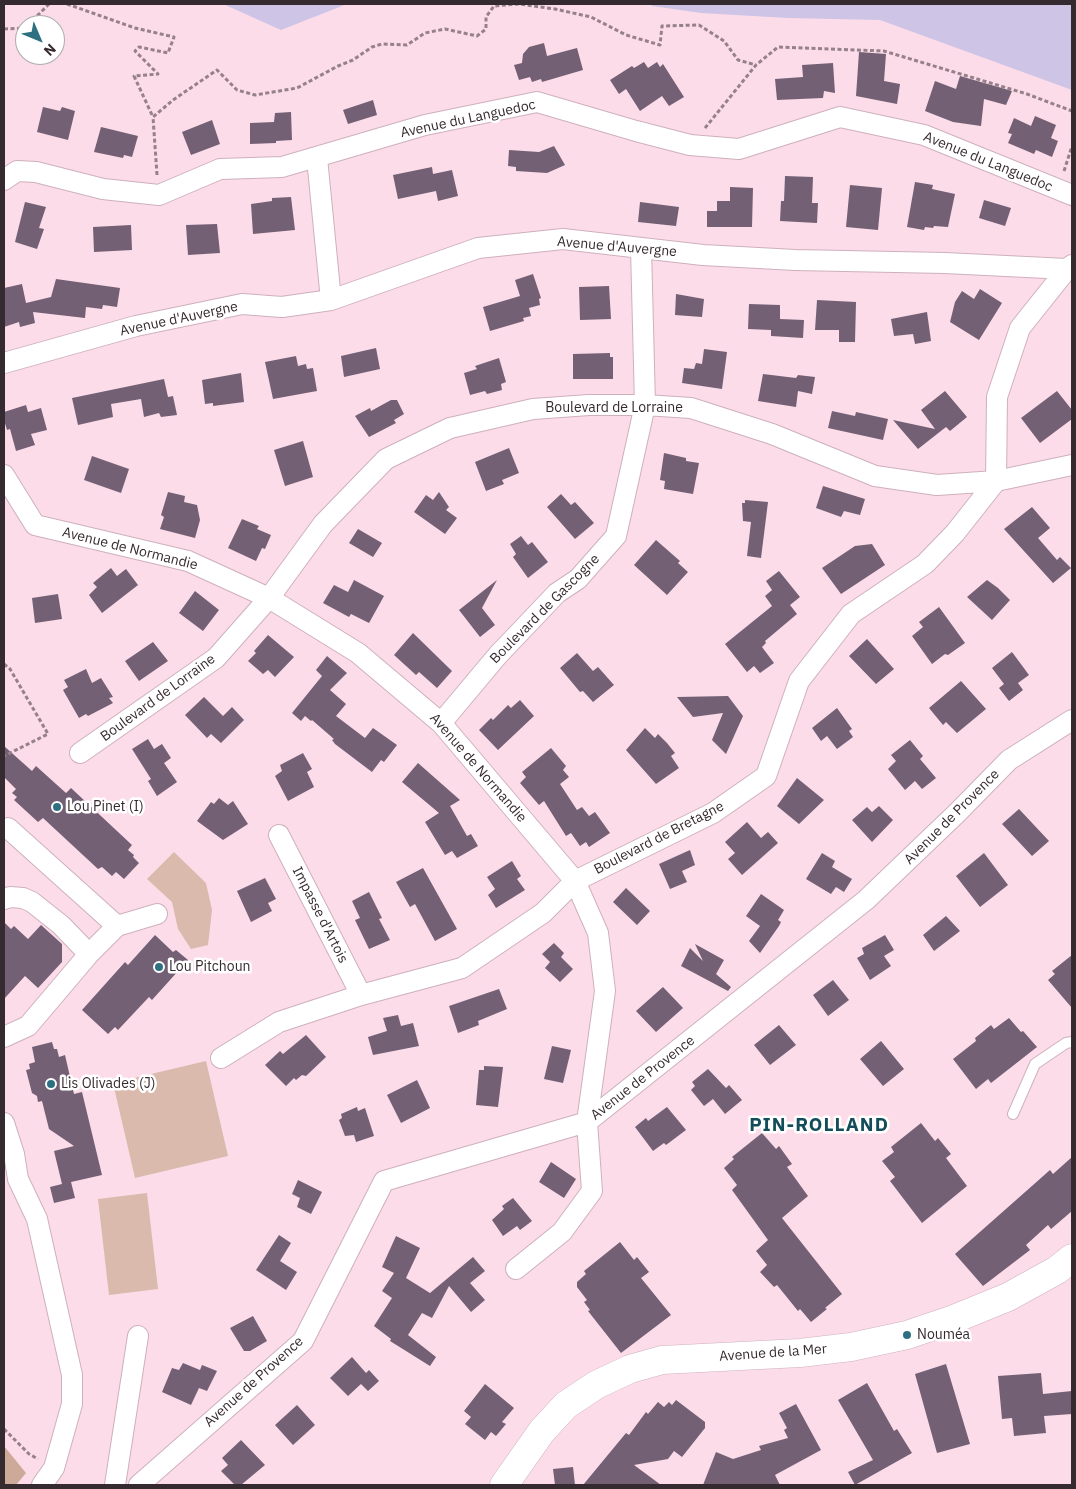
<!DOCTYPE html>
<html>
<head>
<meta charset="utf-8">
<style>
  body { margin:0 }
  #map { position:relative; width:1076px; height:1489px; overflow:hidden; background:#fcdce9; font-family:"IBM Plex Sans",sans-serif }
  canvas { display:block }
  .frame { position:absolute; inset:0; border:5px solid #352a2f; pointer-events:none }
  .north { position:absolute; left:15px; top:15px; width:50px; height:50px; box-sizing:border-box; background:#fff; border:1px solid #aeaaac; border-radius:50%; rotate:135deg; font-size:14px; font-weight:700; line-height:20px; text-align:center; color:#352a2f }
  .north::after { content:''; display:block; margin:auto; width:18px; height:22px; background:#2d7081; clip-path:polygon(50% 0,100% 100%,50% 72%,0 100%) }
</style>
</head>
<body>
<div id="map">
<canvas width="1076" height="1489"></canvas>
<div class="frame"></div>
<div class="north">N</div>
</div>
<script>
const ctx = document.querySelector('canvas').getContext('2d');
ctx.lineJoin = 'round';
function paint(path, color) {
  ctx.fillStyle = color;
  ctx.fill(path, 'evenodd');
}
function poly(rows) {
  const path = new Path2D();
  for (const r of rows) {
    path.moveTo(r[0], r[1]);
    for (let i = 2; i < r.length; i += 2) path.lineTo(r[i], r[i + 1]);
  }
  return path;
}
function trace(path, color, width, dash) {
  ctx.strokeStyle = color;
  ctx.lineWidth = width;
  ctx.lineCap = dash ? 'butt' : 'round';
  ctx.setLineDash(dash || []);
  ctx.stroke(path);
}
function label(font, color, halo, rows, align = 'center') {
  ctx.font = font + ' "IBM Plex Sans",sans-serif';
  ctx.lineWidth = 5;
  ctx.setLineDash([]);
  ctx.textBaseline = 'middle';
  ctx.strokeStyle = halo;
  ctx.fillStyle = color;
  for (const [text, x, y, turn = 0] of rows) {
    ctx.save();
    ctx.translate(x, y);
    ctx.rotate((+turn || 0) * Math.PI / 180);
    ctx.textAlign = isNaN(turn) ? turn : align;
    if (halo) ctx.strokeText(text, 0, 0);
    ctx.fillText(text, 0, 0);
    ctx.restore();
  }
}
const green = poly([
  [174,852,206,883,212,910,208,945,191,949,178,929,172,902,147,879],
  [206,1061,228,1156,135,1178,113,1083],
  [147,1193,158,1289,109,1295,98,1199]
]);
const forest = poly([
  [4,1446,26,1473,16,1485,4,1485]
]);
const water = poly([
  [223,4,347,4,281,30],
  [651,4,1072,4,1072,90,880,20,788,18,701,13,652,6]
]);
const building = poly([
  [544,43,547,56,577,48,583,70,542,82,541,79,532,82,530,77,519,80,514,65,522,63,523,54,529,47],
  [859,52,886,54,884,81,900,84,897,104,856,96],
  [644,62,648,68,657,62,660,67,663,64,684,97,669,106,662,96,640,111,626,89,619,94,610,80,632,66,634,68],
  [833,63,835,93,824,91,823,98,777,100,775,79,803,77,802,65],
  [960,76,1012,91,1006,105,984,99,981,126,953,122,925,111,935,81,956,89],
  [373,100,377,115,348,124,343,110],
  [43,107,60,111,62,107,75,111,68,140,37,132],
  [291,112,292,140,276,141,276,143,250,144,250,123,274,122,275,113],
  [1035,116,1056,125,1051,138,1058,141,1052,157,1036,150,1034,154,1008,143,1012,134,1008,133,1014,118,1031,126],
  [212,120,220,144,191,155,182,132],
  [101,127,138,136,132,157,124,155,123,158,94,152],
  [554,146,565,165,547,173,516,171,516,167,508,166,509,150,539,152],
  [432,167,433,174,452,170,458,196,438,201,436,191,398,199,393,175],
  [785,176,813,177,812,203,818,203,817,223,780,221,781,201,784,201],
  [915,182,933,185,932,189,955,194,948,227,934,226,933,228,925,227,924,230,907,227],
  [850,185,882,188,878,230,846,227],
  [730,187,753,188,752,227,707,227,707,211,717,211,717,201,730,201],
  [291,197,295,230,253,234,251,204,272,201,272,198],
  [984,200,1011,208,1005,226,979,218],
  [25,202,46,207,39,228,44,229,37,249,15,242],
  [640,202,679,207,676,226,638,222],
  [217,224,220,253,188,255,186,225],
  [131,225,132,250,94,252,93,227],
  [533,274,541,298,539,299,540,305,529,308,531,316,523,318,524,321,490,331,483,307,520,296,515,280],
  [56,279,120,288,117,307,103,305,102,309,86,307,85,318,33,312,35,323,20,327,19,322,4,327,4,288,22,284,26,303,51,297],
  [609,286,611,319,580,320,579,287],
  [980,289,1002,303,979,340,950,322,955,302,962,291,974,299],
  [676,294,704,299,702,317,675,315],
  [817,300,856,302,855,342,839,342,839,330,815,330],
  [749,304,780,305,780,319,804,320,803,338,771,336,771,330,748,329],
  [927,312,931,341,915,344,913,334,894,336,891,319],
  [376,348,380,369,344,377,341,356],
  [704,349,727,352,722,389,682,383,684,368,694,369,696,363,702,364],
  [610,353,610,357,613,357,613,379,573,379,573,354],
  [296,356,298,366,306,364,307,369,313,368,317,391,273,399,265,362],
  [499,358,506,382,501,384,502,390,487,394,485,391,470,395,464,373,477,369,475,366],
  [241,373,244,402,213,406,213,403,205,404,202,380],
  [763,374,796,378,798,375,815,377,812,394,798,391,796,407,758,401],
  [164,379,168,397,173,396,177,415,161,417,159,413,144,417,141,399,111,404,113,417,78,425,72,398],
  [945,391,967,417,950,431,946,427,918,449,893,420,935,429,921,410],
  [1057,391,1072,410,1072,419,1040,443,1021,418],
  [391,400,397,400,404,414,394,420,396,423,369,437,355,416,370,408,371,411],
  [26,405,28,412,41,408,47,430,31,434,35,445,16,451,10,429,7,430,4,420,4,412],
  [832,411,855,416,856,412,888,419,883,440,828,428],
  [303,441,313,477,285,486,274,450],
  [509,448,519,473,502,480,504,484,486,491,475,462],
  [664,453,686,458,686,461,699,463,693,494,664,489,665,481,660,480],
  [92,456,129,469,121,493,84,480],
  [823,486,865,499,860,515,844,511,841,517,816,508],
  [168,492,185,496,184,502,197,505,200,520,195,538,160,529,164,517,161,515],
  [439,492,449,507,446,510,457,518,445,534,414,512,426,495,433,500],
  [561,494,571,505,575,502,594,523,575,539,547,507],
  [745,500,768,502,761,558,747,556,751,522,743,521,742,503,745,503],
  [1032,507,1050,528,1038,538,1057,560,1060,557,1071,568,1053,583,1004,529],
  [242,519,259,526,257,529,271,535,265,549,262,548,256,561,228,548],
  [358,529,382,543,373,557,349,543],
  [521,536,528,545,532,542,548,562,528,578,513,557,516,554,510,544],
  [656,540,680,561,678,563,688,572,667,595,634,565],
  [872,544,885,565,841,594,822,568,855,546],
  [111,568,117,576,126,569,138,585,102,613,89,595,97,587,93,583],
  [779,571,800,597,790,605,797,614,765,641,766,643,762,647,774,663,760,673,754,666,747,672,725,644,772,606,765,596,772,590,766,581],
  [354,580,384,596,369,623,351,614,349,617,323,603,334,585,348,592],
  [497,580,482,608,495,625,480,637,459,610],
  [987,580,998,588,1010,600,992,620,967,597],
  [195,591,219,610,203,631,179,613],
  [58,594,62,619,35,623,32,598],
  [939,607,965,643,948,655,945,654,932,664,912,636,923,627,919,622],
  [413,633,452,671,437,688,419,672,416,675,394,655],
  [268,635,294,657,275,677,268,670,263,674,248,661,256,653,254,651],
  [867,639,894,669,876,684,849,656],
  [153,642,168,661,139,681,125,661],
  [1012,652,1029,675,1018,683,1023,690,1009,701,999,688,1004,684,992,668],
  [577,653,593,671,598,667,614,685,593,702,583,691,580,692,560,668],
  [327,656,347,673,330,690,346,704,336,716,365,738,373,728,397,745,384,762,381,760,372,772,335,744,332,740,334,739,312,720,311,721,305,716,301,721,292,713,322,676,316,670],
  [86,669,92,683,101,678,113,697,109,698,113,703,88,716,86,714,79,718,63,690,68,687,64,680],
  [961,681,986,709,957,733,946,722,943,725,929,708],
  [728,696,743,716,726,754,712,740,723,713,693,717,677,697],
  [204,697,223,716,232,707,244,720,221,743,211,734,207,738,185,715],
  [520,700,534,716,498,750,479,730,491,718,493,720,508,705,511,708],
  [837,708,852,729,849,731,853,737,837,749,827,736,821,741,812,728],
  [645,728,655,738,658,734,667,743,675,753,671,756,679,768,656,784,626,750],
  [148,739,154,749,162,744,171,758,164,763,177,782,157,796,148,781,151,779,132,749],
  [910,740,923,756,920,759,936,778,922,789,915,781,905,790,888,769,896,761,891,755],
  [4,746,32,771,36,766,66,793,71,788,132,845,128,850,134,855,133,857,139,863,124,879,116,872,112,876,102,867,98,869,43,818,38,822,14,800,17,797,12,793,16,789,4,777],
  [551,748,566,766,563,770,569,777,560,784,577,810,582,807,589,816,595,812,610,833,589,847,586,842,580,846,571,833,566,836,544,801,539,805,520,783,526,777,522,772],
  [303,753,312,769,307,772,314,787,288,801,275,776,282,771,280,765],
  [418,763,460,800,450,806,467,836,471,834,478,846,457,858,452,851,445,855,425,822,439,813,402,782],
  [797,778,824,800,799,824,777,806],
  [219,798,228,805,233,801,248,824,223,840,197,821,211,802,214,804],
  [879,806,893,820,872,842,852,820,867,807,872,812],
  [1019,809,1049,841,1032,856,1002,824],
  [747,822,761,838,768,832,778,843,742,875,728,859,735,853,725,842],
  [690,850,695,865,682,871,687,882,670,889,659,864],
  [822,853,835,861,832,867,852,879,844,892,836,887,831,894,806,879],
  [984,853,1008,885,980,907,956,876],
  [512,861,521,876,517,879,525,890,496,908,488,895,495,889,487,877],
  [423,868,457,929,435,941,415,904,410,907,396,882],
  [265,878,276,899,268,903,272,911,251,922,237,891],
  [626,888,650,911,637,925,613,902],
  [369,892,382,918,379,919,390,940,369,949,355,920,360,918,352,901],
  [761,894,784,910,778,920,781,922,779,926,760,953,749,941,760,926,746,916],
  [946,916,960,931,934,951,923,935],
  [4,922,11,929,14,926,28,939,41,925,62,944,62,962,38,988,25,976,4,999],
  [155,935,173,952,176,950,188,960,152,1000,149,997,118,1030,115,1027,108,1034,82,1010,125,962,128,965],
  [885,935,894,950,884,956,891,966,870,980,857,958,864,954,862,948],
  [554,943,564,953,561,957,573,969,560,982,545,968,550,962,542,954],
  [695,944,724,960,716,974,731,987,728,991,681,966,690,948,703,961],
  [1072,955,1072,1008,1048,980,1055,974,1052,971],
  [833,980,849,1000,828,1016,813,995],
  [663,987,683,1008,656,1032,636,1011],
  [499,989,507,1009,478,1021,479,1025,458,1033,449,1006],
  [398,1015,401,1026,413,1023,419,1046,373,1055,368,1037,387,1031,383,1018],
  [1009,1018,1021,1032,1023,1031,1037,1047,991,1083,988,1079,976,1089,953,1059,976,1041,975,1038,991,1025,994,1029],
  [779,1025,796,1045,770,1065,754,1045],
  [306,1035,326,1057,306,1076,302,1075,296,1080,294,1078,286,1086,265,1065,280,1051,283,1054],
  [881,1041,904,1069,883,1086,860,1059],
  [52,1042,54,1049,57,1049,59,1057,65,1055,74,1094,82,1092,102,1175,71,1182,75,1198,54,1203,50,1187,62,1184,54,1151,74,1146,49,1129,42,1101,38,1102,37,1096,32,1093,26,1070,30,1069,29,1064,35,1062,32,1047],
  [552,1046,571,1050,563,1083,544,1079],
  [484,1066,503,1067,498,1107,476,1105,479,1070,484,1070],
  [708,1069,726,1088,729,1085,742,1100,725,1114,713,1099,704,1106,691,1090,695,1086,692,1082],
  [417,1080,430,1108,401,1123,387,1095],
  [357,1107,358,1111,365,1108,374,1136,356,1142,354,1135,345,1136,339,1120,342,1118,341,1114],
  [667,1107,686,1130,666,1145,664,1143,653,1151,635,1127,646,1118,648,1121],
  [921,1123,935,1141,938,1138,951,1154,946,1158,967,1186,922,1223,890,1181,895,1177,882,1161,894,1152,891,1147],
  [762,1133,776,1149,779,1146,792,1164,787,1167,808,1196,782,1218,842,1294,825,1308,827,1309,811,1322,800,1309,798,1311,777,1285,774,1287,760,1272,767,1265,756,1251,768,1240,732,1190,737,1185,724,1168,734,1159,732,1157],
  [1072,1157,1072,1211,1051,1229,1048,1225,1026,1245,1030,1250,983,1286,955,1254,1050,1170,1053,1174],
  [551,1162,576,1179,564,1198,539,1182],
  [298,1180,322,1192,311,1214,297,1207,300,1198,292,1194],
  [513,1198,532,1221,520,1230,517,1226,503,1236,492,1220,504,1209,502,1206],
  [279,1235,291,1243,280,1261,297,1272,286,1290,256,1270],
  [396,1236,420,1248,406,1278,430,1293,473,1257,485,1271,470,1283,485,1300,471,1312,449,1286,432,1318,422,1313,408,1335,436,1357,430,1366,390,1341,391,1339,374,1326,392,1298,382,1291,394,1273,382,1267],
  [620,1242,634,1260,637,1257,649,1272,641,1278,671,1315,621,1353,588,1311,590,1310,584,1302,587,1300,577,1287,577,1282,586,1274,584,1271],
  [253,1316,267,1341,250,1351,244,1351,230,1328],
  [352,1357,366,1373,369,1370,379,1381,368,1391,361,1384,348,1396,330,1378],
  [183,1363,200,1370,202,1365,217,1371,207,1391,199,1388,191,1405,162,1392,172,1368,179,1370],
  [946,1364,970,1444,937,1453,915,1374],
  [1041,1373,1043,1394,1072,1391,1072,1414,1044,1416,1046,1433,1014,1436,1012,1418,1002,1419,998,1376],
  [867,1383,894,1431,897,1429,912,1453,855,1485,848,1472,873,1460,838,1400],
  [485,1384,514,1408,502,1422,506,1424,496,1436,491,1432,485,1440,465,1424,471,1417,464,1411],
  [676,1400,705,1422,705,1428,682,1457,674,1451,668,1459,634,1465,661,1485,583,1485,626,1433,629,1435,646,1412,648,1414,658,1402,664,1407,669,1402,672,1405],
  [796,1404,821,1450,775,1475,780,1485,703,1485,716,1452,733,1459,761,1450,759,1446,788,1438,784,1430,787,1428,779,1413],
  [297,1405,315,1425,293,1445,275,1425],
  [241,1440,265,1465,241,1485,235,1485,221,1471,228,1465,222,1458],
  [573,1467,575,1485,555,1485,553,1469]
]);
const path = poly([
  [67,4,135,28,174,37,168,53,139,47,135,51,158,74,134,76,153,117],
  [28,25,49,4],
  [4,29,25,28],
  [705,128,756,65,778,47,884,51,1027,94,1072,111],
  [1064,171,1072,146],
  [157,175,153,117,173,100,217,70,237,90,255,95,297,88,338,66,353,60,372,47,382,44,407,45,425,33,445,29,477,36,486,29,486,17,494,6,519,4,555,9,591,17,626,35,660,45,662,26,699,25,724,41,738,60,756,65],
  [4,664,10,669,48,734,4,756],
  [4,1429,29,1454,38,1459]
]);
const lane = poly([
  [1013,1114,1035,1064,1066,1043,1072,1042]
]);
const street = poly([
  [317,158,331,300],
  [4,180,17,171,36,172,103,189,159,195,220,169,282,167,425,125,537,102,636,131,690,145,739,149,840,117,924,135,1072,195],
  [4,363,136,326,242,304,282,307,331,300,478,248,563,239,703,255,795,260,945,263,1067,269],
  [4,475,35,525,188,561,269,598,358,653,441,723,575,881,598,933,605,991,587,1122,592,1191,562,1232,516,1269],
  [441,723,498,655,557,593,578,579,616,536,645,405,641,248],
  [80,753,216,658,269,598,323,524,386,459,450,428,533,409,589,405,645,405,691,408,772,434,875,476,937,485,996,481,997,397,1020,328,1067,269,1072,265],
  [279,835,361,995],
  [4,899,10,897,23,898,32,902,61,925,89,954],
  [117,926,157,914],
  [4,1037,28,1026,89,954,117,926,8,828],
  [221,1058,279,1022,361,995,462,968,543,913,575,881,713,813,766,776,799,681,851,614,925,564,955,533,996,481,1072,465],
  [4,1123,14,1154,18,1179,37,1219,72,1375,72,1404,54,1468,42,1485],
  [115,1485,138,1336],
  [139,1485,303,1341,384,1181,587,1122,866,900,957,813,1009,760,1072,720]
]);
const secondary = poly([
  [504,1485,542,1431,566,1405,596,1385,630,1369,662,1360,800,1353,851,1347,907,1335,954,1319,1008,1297,1057,1270,1072,1258]
]);
const markers = [
  [57,807,5,"#2d7081"],
  [159,967,5,"#2d7081"],
  [51,1084,5,"#2d7081"],
  [907,1335,5,"#2d7081"]
];
const streetNames = [
  ["Avenue du Languedoc",468,119,-12],
  ["Avenue du Languedoc",988,162,22],
  ["Avenue d'Auvergne",617,247,5],
  ["Avenue d'Auvergne",179,319,-12],
  ["Boulevard de Lorraine",614,408],
  ["Avenue de Normandie",130,549,14],
  ["Boulevard de Gascogne",545,609,-45],
  ["Boulevard de Lorraine",158,698,-36],
  ["Avenue de Normandie",478,768,49],
  ["Avenue de Provence",952,817,-45],
  ["Boulevard de Bretagne",659,838,-27],
  ["Impasse d'Artois",320,915,63],
  ["Avenue de Provence",643,1078,-38],
  ["Avenue de la Mer",773,1353,-4],
  ["Avenue de Provence",254,1382,-42]
];
const poiNames = [
  ["Lou Pinet (I)",67,807],
  ["Lou Pitchoun",169,967],
  ["Lis Olivades (J)",61,1084],
  ["Nouméa",917,1335]
];
const districtNames = [
  ["PIN-ROLLAND",819,1126]
];
paint(green, '#dabaac');
paint(forest, '#cda99a');
paint(water, '#cdc4e6');
paint(building, '#736074');
trace(lane, '#ceb0bd', 12);
trace(street, '#ceb0bd', 22);
trace(secondary, '#ceb0bd', 29);
trace(path, '#96818a', 3, [4, 2.5]);
trace(lane, '#fff', 10);
trace(street, '#fff', 20);
trace(secondary, '#fff', 28);
for (const [x, y, r, color] of markers) {
  const dot = new Path2D();
  dot.arc(x, y, r, 0, 2 * Math.PI);
  ctx.fillStyle = color;
  ctx.fill(dot);
  trace(dot, '#fff', 2);
}
label('14px', '#352a2f', '#fff', streetNames);
label('14px', '#352a2f', '#fff', poiNames, 'left');
ctx.letterSpacing = '1px';
label('bold 19px', '#144c59', '#fff', districtNames);
ctx.letterSpacing = '0px';
</script>
</body>
</html>
